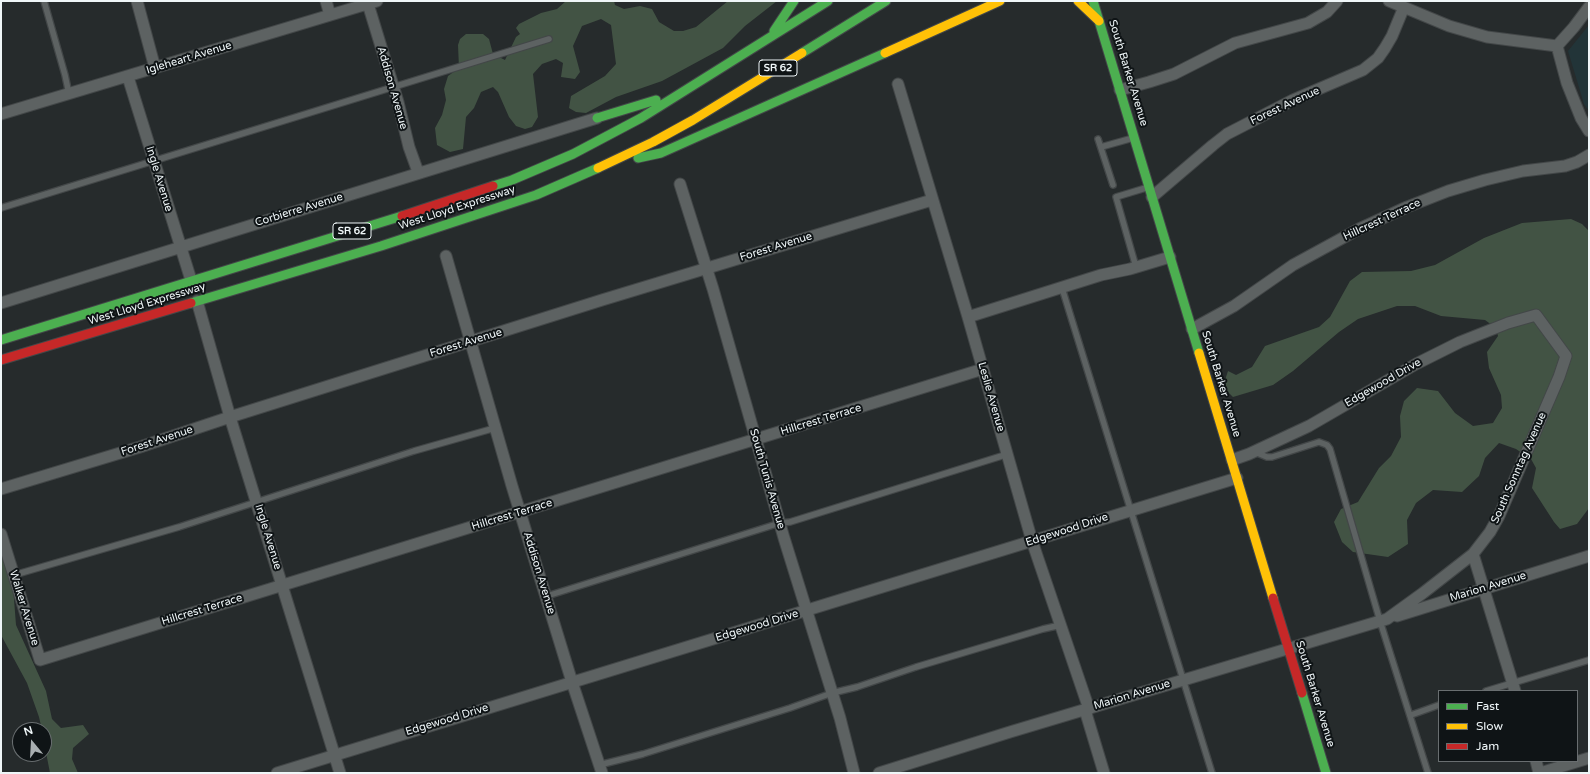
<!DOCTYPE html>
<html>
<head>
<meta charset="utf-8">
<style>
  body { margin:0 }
  #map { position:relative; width:1590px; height:774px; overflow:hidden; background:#262b2c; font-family:"Varela Round",sans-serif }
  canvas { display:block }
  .frame { position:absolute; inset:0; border:2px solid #eff6f8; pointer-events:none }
  .legend { position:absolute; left:1438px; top:690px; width:140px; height:72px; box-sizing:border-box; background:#0f1416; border:1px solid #696e70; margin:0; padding:5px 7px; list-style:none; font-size:12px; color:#eff6f8 }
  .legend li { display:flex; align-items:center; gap:8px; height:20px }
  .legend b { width:20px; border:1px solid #696e70 }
  .north { position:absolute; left:12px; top:722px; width:40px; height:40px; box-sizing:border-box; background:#0f1416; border:1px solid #696e70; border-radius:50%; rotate:342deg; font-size:11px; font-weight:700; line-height:16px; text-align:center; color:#eff6f8 }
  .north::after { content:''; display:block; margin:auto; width:14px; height:18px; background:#a9afb1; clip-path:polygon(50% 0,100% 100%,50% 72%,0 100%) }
</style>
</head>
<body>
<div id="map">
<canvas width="1590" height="774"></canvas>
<div class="frame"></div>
<ul class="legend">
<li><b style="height:5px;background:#4caf50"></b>Fast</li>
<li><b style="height:5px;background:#ffc107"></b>Slow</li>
<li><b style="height:5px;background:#c62828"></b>Jam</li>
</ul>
<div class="north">N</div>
</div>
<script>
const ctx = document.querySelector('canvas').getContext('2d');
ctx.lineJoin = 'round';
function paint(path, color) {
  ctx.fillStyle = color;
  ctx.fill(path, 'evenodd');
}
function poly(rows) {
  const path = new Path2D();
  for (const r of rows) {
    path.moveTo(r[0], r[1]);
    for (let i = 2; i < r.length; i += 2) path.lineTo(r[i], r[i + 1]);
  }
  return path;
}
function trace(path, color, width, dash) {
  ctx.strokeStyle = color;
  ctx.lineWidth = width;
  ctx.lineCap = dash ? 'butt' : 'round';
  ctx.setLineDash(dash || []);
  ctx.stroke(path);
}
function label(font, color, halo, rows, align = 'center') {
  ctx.font = font + ' "Varela Round",sans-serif';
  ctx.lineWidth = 4;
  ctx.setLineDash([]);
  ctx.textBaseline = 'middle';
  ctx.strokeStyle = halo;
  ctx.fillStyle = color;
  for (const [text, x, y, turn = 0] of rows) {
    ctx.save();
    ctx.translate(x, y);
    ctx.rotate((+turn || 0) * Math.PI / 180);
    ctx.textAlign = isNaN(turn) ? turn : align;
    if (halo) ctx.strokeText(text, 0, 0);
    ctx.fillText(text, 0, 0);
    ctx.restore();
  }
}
const built = poly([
  [1589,25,1589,111,1584,104,1568,51]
]);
const green = poly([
  [566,1,614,1,615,5,624,9,640,6,652,9,659,22,674,31,683,31,696,27,728,1,777,1,745,26,723,48,662,81,616,97,586,113,576,112,569,108,571,96,605,76,616,64,611,25,601,19,582,26,573,46,580,72,575,79,561,77,563,63,556,59,542,64,533,74,538,117,532,127,525,129,516,126,509,117,498,92,493,87,481,92,474,108,466,117,463,149,450,152,437,145,435,128,442,115,446,100,444,89,448,76,459,68,458,45,460,39,466,34,483,34,489,39,493,54,505,60,516,37,520,34,516,28,519,24,541,13,557,9],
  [1571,219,1582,224,1589,231,1589,508,1577,524,1560,529,1554,522,1532,488,1536,468,1531,459,1516,449,1499,443,1485,458,1479,476,1462,492,1433,490,1416,503,1407,520,1408,544,1388,557,1353,552,1342,542,1334,522,1341,509,1358,502,1379,468,1391,456,1401,437,1400,416,1404,401,1417,388,1438,391,1455,413,1473,426,1493,423,1502,408,1501,395,1489,368,1487,352,1498,336,1496,328,1485,320,1441,316,1415,306,1397,306,1358,319,1339,332,1293,371,1273,385,1233,397,1227,391,1225,380,1228,371,1236,375,1252,367,1265,346,1319,327,1330,317,1350,281,1362,272,1411,271,1435,265,1484,238,1522,223],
  [1,557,3,557,13,586,16,625,46,691,52,719,61,728,83,725,89,734,73,748,72,759,78,773,50,773,44,742,44,730,42,730,39,717,27,683,1,635]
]);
const lane = poly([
  [44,1,65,75,69,94],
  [1098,139,1113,185],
  [1101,147,1133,138],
  [1,208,549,39],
  [1136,267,1116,197,1149,187],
  [1062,288,1212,773],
  [1255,452,1267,457,1272,457,1319,442,1327,445,1330,449,1380,621,1428,773],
  [14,575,179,527,414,451,495,428],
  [547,596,780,523,790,522,1008,454],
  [1486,691,1589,660],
  [1411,715,1439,705],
  [599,765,643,754,790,708,832,693,857,687,916,667,1043,629,1061,625]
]);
const street = poly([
  [137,1,155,68],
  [326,1,330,15],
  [1389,1,1449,26,1487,37,1557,46,1574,27,1589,7],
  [368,4,398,102,409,147,418,172],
  [1557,46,1567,83,1581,118,1589,131],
  [128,77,191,280],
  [898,84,968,317,1032,541,1089,709],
  [1120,90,1149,82,1174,74,1235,43,1308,23,1327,12,1337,1],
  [1,114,377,1],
  [680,184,713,289,784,538,840,718,854,773],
  [1152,197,1213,145,1227,134,1293,100,1363,70,1378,58,1385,48,1392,36,1404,7],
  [446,256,512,486,572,682,602,773],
  [197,301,230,417,340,773],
  [1,303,597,118],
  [968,317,1101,275,1130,269,1170,257],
  [1192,329,1234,306,1293,265,1359,229,1407,207,1448,191,1485,180,1523,171,1565,166,1577,162,1589,155],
  [1,489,140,447,230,417,602,300,932,200],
  [1,534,40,660,983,369],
  [1473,554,1515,691],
  [1397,616,1589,556],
  [1085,710,1104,773],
  [1536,761,1539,773],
  [277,773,1237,478],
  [879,773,1010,732,1387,619,1423,593,1473,554,1490,532,1499,516,1559,377,1566,356,1536,315,1508,323,1460,342,1416,364,1309,426,1249,454,1232,460],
  [1540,773,1589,758]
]);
const fast = poly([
  [1093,1,1199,353],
  [774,31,794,1],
  [802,53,886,1],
  [597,118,656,100],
  [638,158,661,153,885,53],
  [493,186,512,180,573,154,641,118,828,1],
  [191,303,381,246,536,195,598,168],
  [1,340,402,216],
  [1302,693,1326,773]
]);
const slow = poly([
  [1078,1,1099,21],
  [885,53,1000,1],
  [598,168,653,142,693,120,802,53],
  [1199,353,1273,598]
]);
const jam = poly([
  [402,216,493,186],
  [1,360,191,303],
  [1273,598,1302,693]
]);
const shields = [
  [778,68,38],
  [352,231,38]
];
const shieldNames = [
  ["SR 62",778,68],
  ["SR 62",352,231]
];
const streetNames = [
  ["Igleheart Avenue",189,58,-17],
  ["South Barker Avenue",1128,73,73],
  ["Addison Avenue",392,88,74],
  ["Forest Avenue",1285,106,-25],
  ["Ingle Avenue",159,179,73],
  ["West Lloyd Expressway",457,208,-18],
  ["Corbierre Avenue",299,210,-17],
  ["Hillcrest Terrace",1382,220,-25],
  ["Forest Avenue",776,247,-17],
  ["West Lloyd Expressway",147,304,-17],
  ["Forest Avenue",466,343,-17],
  ["Edgewood Drive",1383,383,-30],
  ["South Barker Avenue",1221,384,73],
  ["Leslie Avenue",991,397,74],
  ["Hillcrest Terrace",821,420,-17],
  ["Forest Avenue",157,441,-18],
  ["South Sonntag Avenue",1519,468,-66],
  ["South Tunis Avenue",767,479,74],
  ["Hillcrest Terrace",512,515,-17],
  ["Edgewood Drive",1067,530,-18],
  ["Ingle Avenue",268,537,73],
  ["Addison Avenue",539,573,73],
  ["Marion Avenue",1488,587,-17],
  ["Walker Avenue",24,608,73],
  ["Hillcrest Terrace",202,610,-17],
  ["Edgewood Drive",757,626,-17],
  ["South Barker Avenue",1315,694,73],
  ["Marion Avenue",1132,695,-17],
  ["Edgewood Drive",447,720,-17]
];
paint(built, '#223438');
paint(green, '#425344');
trace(lane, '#434748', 8);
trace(street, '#434748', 13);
trace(fast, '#434748', 11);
trace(slow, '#434748', 11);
trace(jam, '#434748', 11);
trace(lane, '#5d6262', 5.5);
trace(street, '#5d6262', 11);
trace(fast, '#4caf50', 9);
trace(slow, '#ffc107', 9);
trace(jam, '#c62828', 9);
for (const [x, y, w] of shields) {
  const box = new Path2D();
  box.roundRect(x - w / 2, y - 8, w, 16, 3);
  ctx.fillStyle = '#0f1416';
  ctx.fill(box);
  trace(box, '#eff6f8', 1);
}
label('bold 10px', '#eff6f8', null, shieldNames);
label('11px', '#eff6f8', '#0f1416', streetNames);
</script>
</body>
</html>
